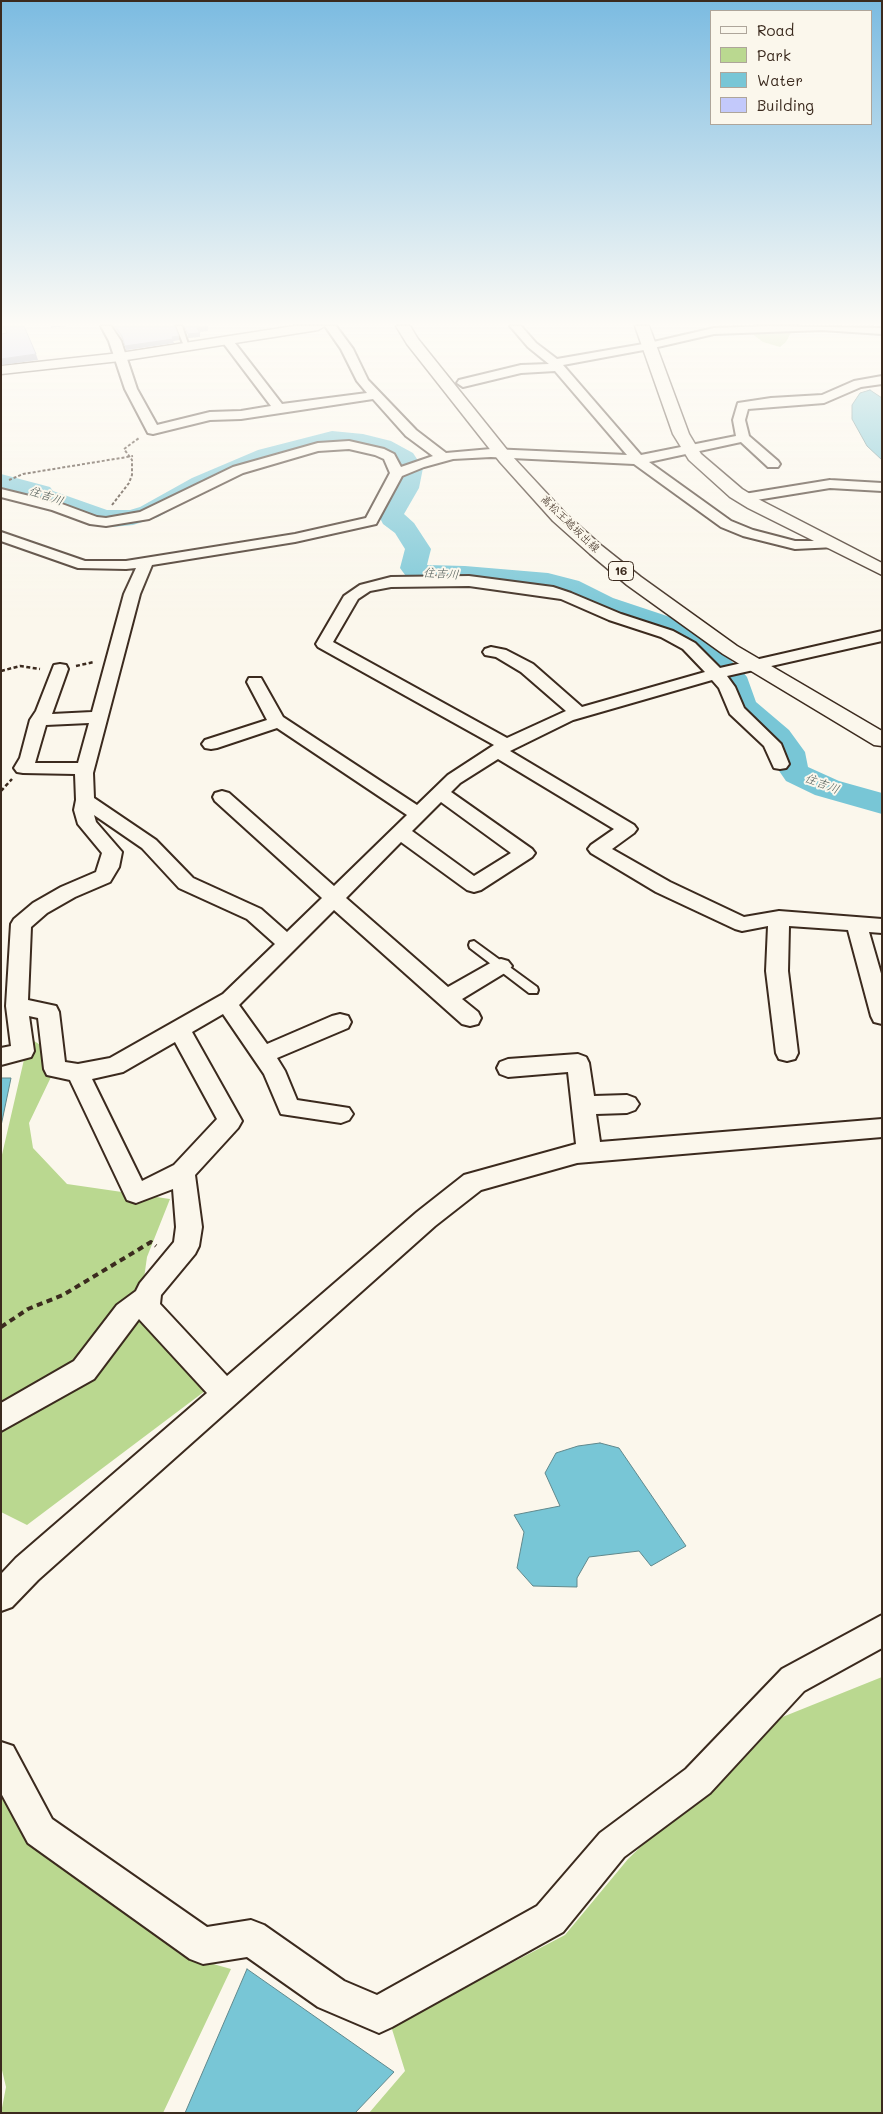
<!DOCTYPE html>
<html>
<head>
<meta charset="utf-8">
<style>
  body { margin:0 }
  #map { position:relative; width:883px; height:2114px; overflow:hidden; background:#fbf7ec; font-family:Mali,sans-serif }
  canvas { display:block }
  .frame { position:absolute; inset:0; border:2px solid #3b2a1e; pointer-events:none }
  .legend { position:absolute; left:710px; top:10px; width:162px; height:115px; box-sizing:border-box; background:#fbf7ec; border:1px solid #aea59a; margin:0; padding:6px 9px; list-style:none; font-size:15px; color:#3b2a1e }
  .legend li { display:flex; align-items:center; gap:10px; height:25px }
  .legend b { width:25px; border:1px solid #aea59a }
</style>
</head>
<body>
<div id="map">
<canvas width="883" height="2114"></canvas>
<div class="frame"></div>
<ul class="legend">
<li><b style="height:6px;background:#fbf7ec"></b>Road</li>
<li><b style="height:14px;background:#bad890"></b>Park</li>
<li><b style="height:14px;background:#78c6d6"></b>Water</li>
<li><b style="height:14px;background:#c3c9fb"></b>Building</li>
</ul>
</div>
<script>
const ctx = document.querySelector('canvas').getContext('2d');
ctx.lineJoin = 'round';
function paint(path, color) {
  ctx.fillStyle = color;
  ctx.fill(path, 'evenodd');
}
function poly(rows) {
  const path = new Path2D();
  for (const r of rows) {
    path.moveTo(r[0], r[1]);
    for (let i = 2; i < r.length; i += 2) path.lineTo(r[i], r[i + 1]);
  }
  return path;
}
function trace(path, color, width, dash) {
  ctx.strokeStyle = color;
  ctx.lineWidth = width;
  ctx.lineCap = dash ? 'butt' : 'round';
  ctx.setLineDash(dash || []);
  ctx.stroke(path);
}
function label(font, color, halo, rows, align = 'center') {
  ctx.font = font + ' Mali,"Klee One",sans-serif';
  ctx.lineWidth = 4;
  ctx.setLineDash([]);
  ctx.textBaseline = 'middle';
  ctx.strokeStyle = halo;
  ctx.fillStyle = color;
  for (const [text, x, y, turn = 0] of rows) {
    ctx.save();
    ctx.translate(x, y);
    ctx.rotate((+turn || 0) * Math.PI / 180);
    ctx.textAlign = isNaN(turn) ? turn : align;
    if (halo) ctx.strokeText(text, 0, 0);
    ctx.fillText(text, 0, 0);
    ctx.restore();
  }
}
const green = poly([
  [780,329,792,331,786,342,780,347,763,342,751,333],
  [29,1038,44,1047,51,1077,29,1123,33,1148,67,1184,170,1199,147,1257,139,1314,205,1391,27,1525,1,1512,1,1159],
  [882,1677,882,2113,369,2113,405,2071,391,2026,565,1935,628,1859,770,1722],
  [1,1785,36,1842,181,1955,231,1969,163,2113,1,2113,6,2087,1,2066]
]);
const water = poly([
  [870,390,882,398,882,460,867,446,852,419,852,405,860,393,870,390],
  [1,478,18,482,48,493,36,500,23,495,23,491,34,492,1,483,1,478],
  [1,1078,11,1078,1,1126,1,1078],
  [600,1443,619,1448,686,1546,651,1566,639,1551,589,1557,577,1578,577,1587,533,1586,517,1568,524,1532,514,1515,560,1506,545,1473,556,1453,578,1446,600,1443],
  [247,1969,394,2072,355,2113,185,2113,247,1969]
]);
const river = poly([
  [332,431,363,434,391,441,413,453,423,468,419,488,404,514,414,523,431,549,427,565,465,566,548,573,579,581,613,598,685,622,706,637,742,671,747,677,756,702,789,730,805,752,808,767,839,781,882,793,882,814,815,795,786,781,775,765,773,752,767,744,731,712,727,706,718,680,686,649,665,634,593,610,559,593,546,589,465,582,417,581,408,579,400,568,405,549,395,533,383,524,378,514,395,488,399,468,396,463,375,451,332,445,274,460,210,488,158,517,133,525,112,527,90,521,34,501,31,497,1,489,1,474,50,487,53,491,107,510,130,510,140,507,192,478,258,450,332,431]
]);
const pathFar2 = poly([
  [9,480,23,474,133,456],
  [112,505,129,483,132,475,132,460,124,449,139,438]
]);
const pathFar1 = poly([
  [76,666,94,662],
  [1,671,20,666,40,669],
  [1,791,12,779]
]);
const path = poly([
  [1,1327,28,1309,63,1295,151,1242,156,1246]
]);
const service = poly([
  [176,326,182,326,189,347,184,346,176,326],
  [474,941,537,987,538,990,537,993,529,993,470,948,469,945,470,942,474,941]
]);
const minor = poly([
  [101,326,111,326,121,341,137,389,157,425,210,412,241,411,271,406,221,340,227,337,231,338,282,404,367,393,357,381,341,349,325,326,336,326,353,349,368,380,416,430,446,453,491,449,627,455,555,371,521,373,463,387,457,383,459,380,521,365,549,364,528,347,510,326,521,326,536,343,557,359,649,343,714,328,769,326,882,328,882,334,822,330,714,334,649,349,563,365,641,455,736,436,733,420,738,403,771,398,822,395,854,381,882,376,882,384,861,387,824,403,748,409,745,420,749,436,778,461,780,464,778,467,768,467,741,442,649,462,731,521,753,530,795,541,835,541,837,544,835,547,795,549,743,536,721,527,634,464,491,457,453,459,424,467,402,476,376,524,295,542,152,565,140,594,93,773,94,798,156,840,193,878,261,909,287,932,322,898,215,801,213,797,215,793,222,791,229,793,334,886,407,815,277,728,217,748,211,749,205,748,202,744,205,740,267,720,247,682,249,678,261,678,283,717,417,805,448,775,494,745,318,647,316,644,344,596,360,585,391,577,469,576,553,587,571,593,621,614,673,631,695,643,720,668,882,631,882,641,727,676,735,687,744,708,781,744,789,764,786,768,780,769,774,768,764,746,730,714,719,688,712,680,573,720,510,751,634,825,637,829,634,833,612,849,670,882,744,917,779,911,882,919,882,933,869,932,882,977,882,1024,874,1022,871,1016,848,930,789,926,788,971,798,1053,795,1059,787,1061,779,1059,776,1053,766,971,768,926,742,931,735,929,656,892,591,853,588,849,591,845,614,829,498,759,460,783,451,792,532,849,535,853,532,857,481,890,474,892,467,890,401,842,346,898,448,987,494,961,501,959,508,961,512,966,508,971,462,999,478,1012,481,1018,478,1024,470,1026,462,1024,334,910,239,1005,267,1044,332,1016,340,1014,348,1016,351,1022,348,1028,277,1058,285,1071,297,1100,349,1108,353,1114,349,1120,341,1123,281,1114,264,1074,223,1014,192,1032,242,1121,238,1128,195,1175,202,1227,199,1246,195,1254,161,1295,160,1304,227,1376,417,1212,464,1175,576,1144,568,1072,508,1077,500,1074,497,1068,500,1062,508,1059,578,1054,586,1057,589,1063,594,1096,627,1095,635,1098,639,1104,635,1110,627,1113,596,1114,600,1142,882,1119,882,1137,577,1163,481,1190,435,1226,38,1580,12,1607,1,1611,1,1574,16,1558,207,1393,139,1319,94,1379,1,1431,1,1403,74,1361,117,1305,136,1291,140,1283,174,1242,176,1227,173,1189,136,1203,127,1200,70,1080,47,1075,44,1069,38,1018,29,1016,34,1051,31,1057,1,1065,1,1048,11,1046,6,1006,11,924,14,919,33,903,61,887,96,872,102,853,78,824,74,810,76,800,75,774,23,773,17,772,14,768,20,758,30,720,36,711,54,665,60,664,66,665,68,669,52,714,92,712,124,594,136,568,126,569,78,568,1,541,1,532,85,561,126,561,295,534,366,518,390,473,384,459,375,455,349,449,318,451,243,473,149,519,106,526,90,524,52,510,1,497,1,489,62,504,97,517,106,518,140,512,233,467,318,443,349,441,384,449,394,454,401,467,433,456,406,436,373,399,241,419,210,420,153,434,148,433,125,389,109,341,101,326],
  [469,586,561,599,609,620,661,637,683,649,705,672,582,707,533,664,506,650,491,647,485,649,483,652,485,655,496,657,521,672,566,711,507,738,333,642,358,599,370,591,391,587,469,586],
  [89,723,78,763,35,763,46,725,89,723],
  [441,802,511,853,474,876,412,831,441,802],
  [94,815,142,848,179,888,247,919,275,944,223,994,110,1058,78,1064,65,1062,59,1012,56,1006,28,1000,31,927,47,913,75,897,110,882,119,867,122,852,96,822,94,815],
  [175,1042,217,1119,174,1165,142,1181,92,1079,123,1072,175,1042],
  [830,480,882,483,882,491,830,488,744,502,737,498,744,494,830,480],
  [882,1615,882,1648,804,1691,710,1793,624,1857,563,1932,392,2027,379,2033,318,2007,247,1957,203,1964,190,1959,28,1843,1,1793,1,1742,13,1746,52,1819,207,1927,251,1920,264,1925,344,1981,377,1995,537,1906,600,1833,686,1769,782,1669,882,1615]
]);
const tertiary = poly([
  [294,326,325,326,318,330,120,361,1,374,1,366,120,353,294,326]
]);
const primary = poly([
  [396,326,410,326,418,339,512,456,565,513,602,546,641,577,737,646,882,731,882,746,874,745,723,654,627,585,590,554,553,521,500,462,407,344,396,326],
  [635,326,649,326,689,434,701,454,742,489,760,500,882,563,882,575,748,508,730,497,689,460,673,434,635,326]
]);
const wall = poly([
  [113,326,175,326,179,340,173,341,174,343,126,350,123,340]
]);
const shadedWall = poly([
  [51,326,66,326,51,328],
  [208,327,208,331,197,332,197,328],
  [200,333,200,337,188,338,188,334],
  [179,336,179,340,173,341,174,343,126,350,125,346],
  [36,354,38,360,1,365,1,359]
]);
const building = poly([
  [4,326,24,326,36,354,1,359,1,334,7,333,4,326],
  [115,326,175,326,179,336,172,337,173,339,125,346,122,336,115,326],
  [184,326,207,326,208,327,197,328,200,333,188,334,184,326]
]);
const farStreetnames = [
  ["高松王越坂出線",570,524,44]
];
const farWaternames = [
  ["住吉川",46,496,19],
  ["住吉川",441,574,4],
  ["住吉川",822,784,21]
];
const shields = [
  [621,571,25]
];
const shieldNames = [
  ["16",621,571]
];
paint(green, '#bad890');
paint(water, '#78c6d6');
trace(water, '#60888c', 1);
paint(river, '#78c6d6');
trace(service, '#3b2a1e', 4);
trace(minor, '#3b2a1e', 4);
trace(tertiary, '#3b2a1e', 3);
trace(primary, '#3b2a1e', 3);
trace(pathFar2, '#3b2a1e', 2, [3, 2]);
trace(pathFar1, '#3b2a1e', 2.5, [4, 2.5]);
trace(path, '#3b2a1e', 4, [6, 4.5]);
paint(service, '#fbf7ec');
paint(minor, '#fbf7ec');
paint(tertiary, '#fbf7ec');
paint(primary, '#fbf7ec');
paint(wall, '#a8add8');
paint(shadedWall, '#888db0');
paint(building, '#c3c9fb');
trace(building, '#888db0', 1);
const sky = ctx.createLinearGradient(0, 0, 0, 622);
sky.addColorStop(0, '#7bbbe1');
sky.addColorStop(0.52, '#fdfbf6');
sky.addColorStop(1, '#fdfbf600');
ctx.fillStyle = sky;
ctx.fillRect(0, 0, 883, 622);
label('11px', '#3b2a1e', '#fbf7ec', farStreetnames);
label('italic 12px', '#4d5955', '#fbf7ec', farWaternames);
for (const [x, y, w] of shields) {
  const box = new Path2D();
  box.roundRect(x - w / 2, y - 9.5, w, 19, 4);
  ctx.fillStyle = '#fbf7ec';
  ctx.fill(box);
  trace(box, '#3b2a1e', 1);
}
label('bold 12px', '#3b2a1e', null, shieldNames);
</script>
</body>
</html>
